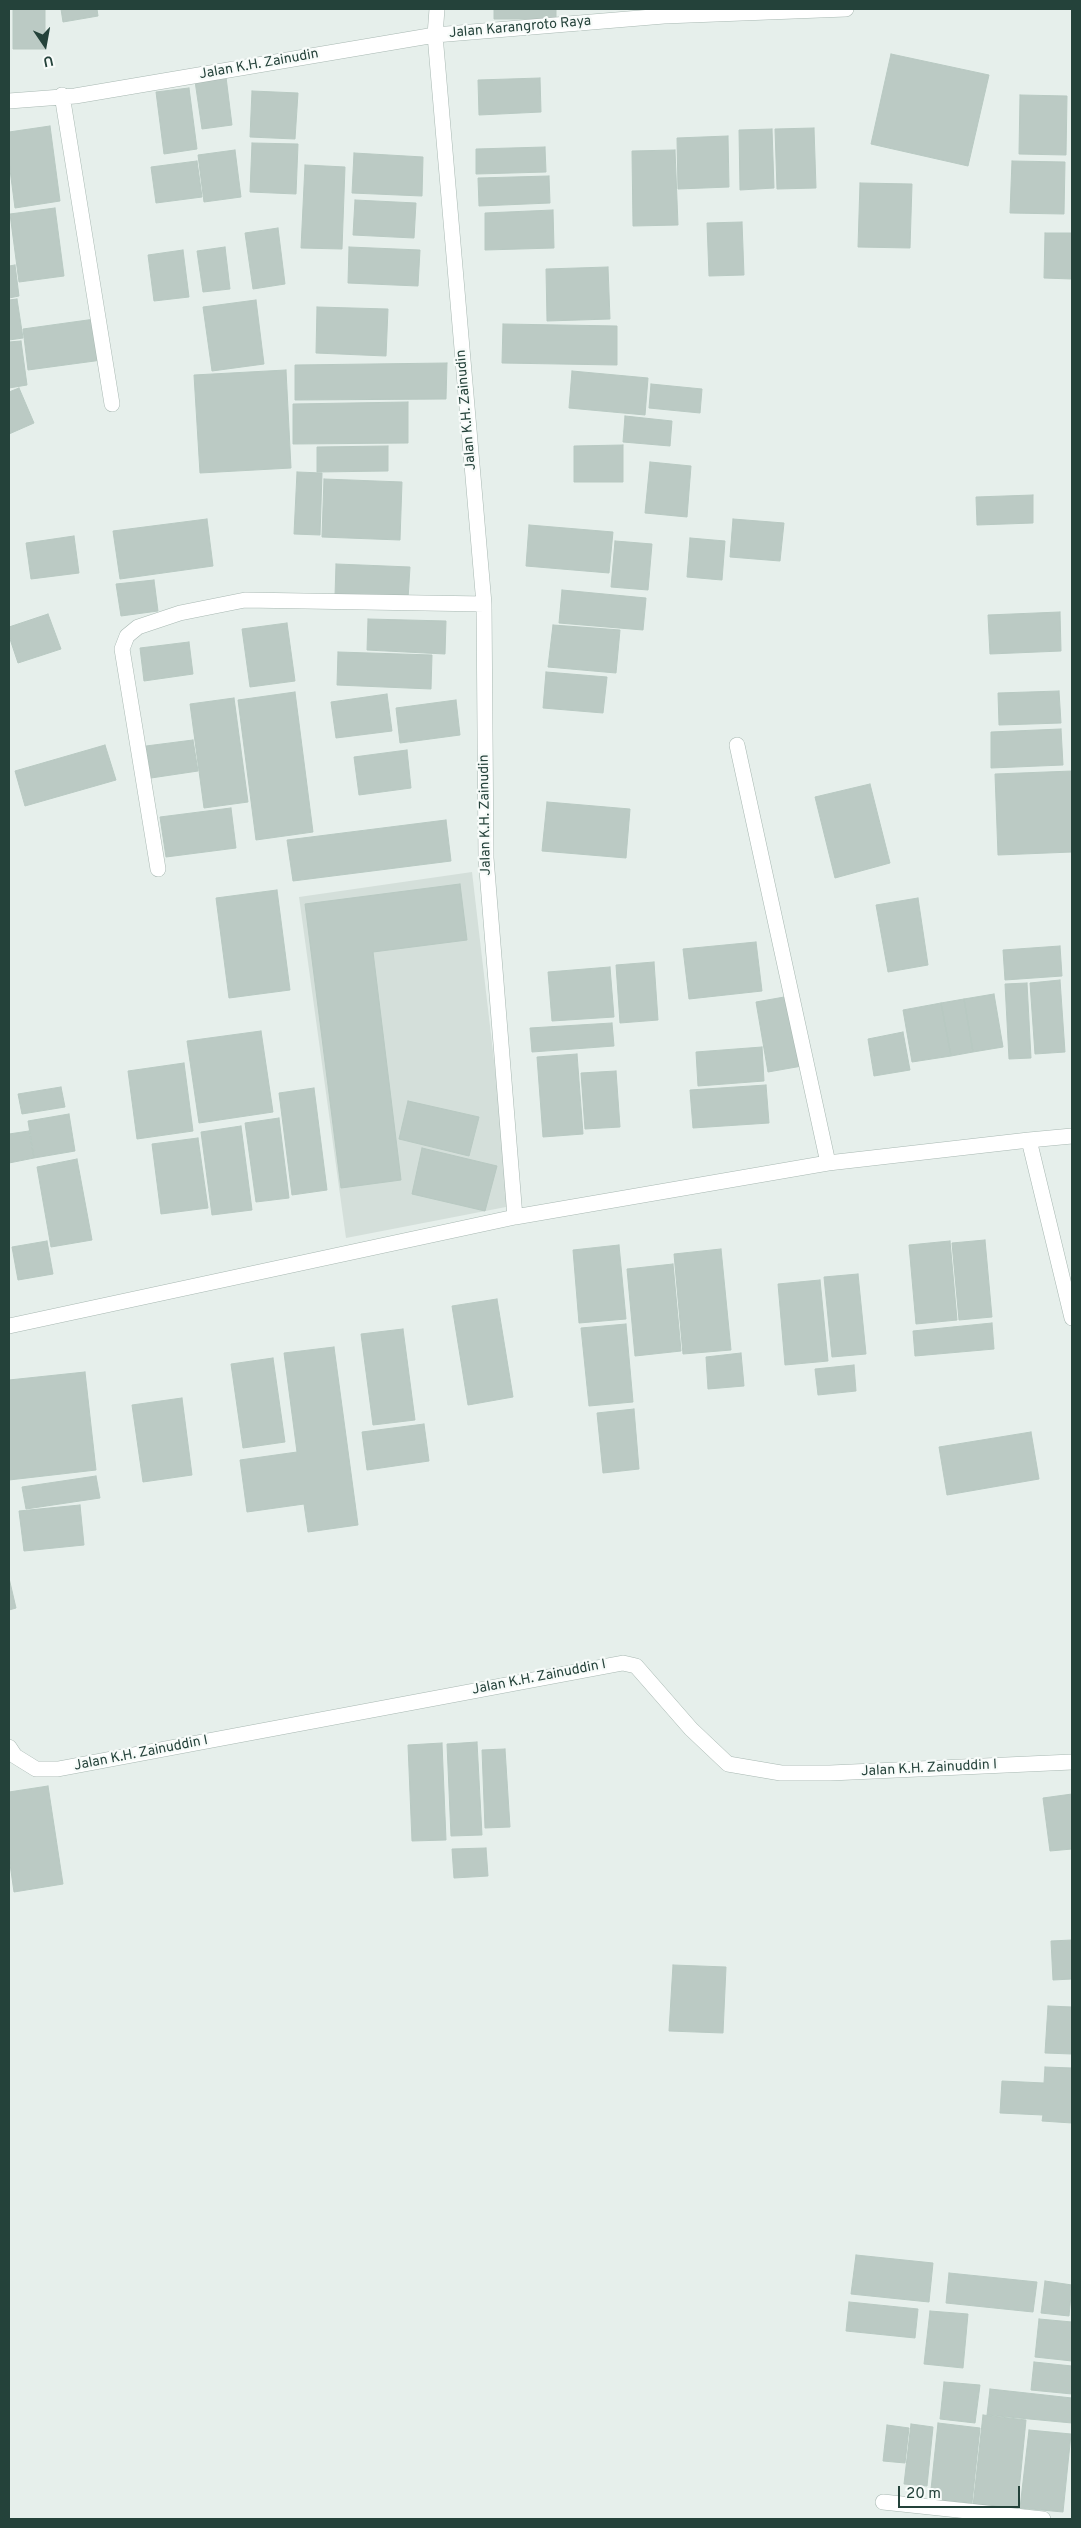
<!DOCTYPE html>
<html>
<head>
<meta charset="utf-8">
<style>
  body { margin:0 }
  #map { position:relative; width:1081px; height:2528px; overflow:hidden; background:#e6efeb; font-family:Overpass,sans-serif }
  canvas { display:block }
  .frame { position:absolute; inset:0; border:10px solid #24423a; pointer-events:none }
  .north { position:absolute; left:20px; top:20px; width:50px; height:50px; -webkit-text-stroke:4px #f7fbf9; paint-order:stroke; rotate:168deg; font-size:14px; font-weight:700; line-height:20px; text-align:center; color:#24423a }
  .north::after { content:''; display:block; margin:auto; width:18px; height:22px; background:#24423a; clip-path:polygon(50% 0,100% 100%,50% 72%,0 100%) }
  .scale { position:absolute; left:898px; top:2486px; width:122px; height:22px; box-sizing:border-box; border:2px solid #24423a; border-top:0; padding-left:6px; font-size:15px; line-height:18px; white-space:nowrap; color:#24423a; -webkit-text-stroke:4px #f7fbf9; paint-order:stroke }
</style>
</head>
<body>
<div id="map">
<canvas width="1081" height="2528"></canvas>
<div class="frame"></div>
<div class="north">U</div>
<div class="scale">20 m</div>
</div>
<script>
const ctx = document.querySelector('canvas').getContext('2d');
ctx.lineJoin = 'round';
function paint(path, color) {
  ctx.fillStyle = color;
  ctx.fill(path, 'evenodd');
}
function poly(rows) {
  const path = new Path2D();
  for (const r of rows) {
    path.moveTo(r[0], r[1]);
    for (let i = 2; i < r.length; i += 2) path.lineTo(r[i], r[i + 1]);
  }
  return path;
}
function trace(path, color, width, dash) {
  ctx.strokeStyle = color;
  ctx.lineWidth = width;
  ctx.lineCap = dash ? 'butt' : 'round';
  ctx.setLineDash(dash || []);
  ctx.stroke(path);
}
function label(font, color, halo, rows, align = 'center') {
  ctx.font = font + ' Overpass,sans-serif';
  ctx.lineWidth = 4.5;
  ctx.setLineDash([]);
  ctx.textBaseline = 'middle';
  ctx.strokeStyle = halo;
  ctx.fillStyle = color;
  for (const [text, x, y, turn = 0] of rows) {
    ctx.save();
    ctx.translate(x, y);
    ctx.rotate((+turn || 0) * Math.PI / 180);
    ctx.textAlign = isNaN(turn) ? turn : align;
    if (halo) ctx.strokeText(text, 0, 0);
    ctx.fillText(text, 0, 0);
    ctx.restore();
  }
}
const built = poly([
  [472,872,511,1206,346,1238,299,897]
]);
const building = poly([
  [13,9,45,9,45,49,13,49,13,9],
  [61,9,97,9,98,16,63,22,61,9],
  [494,9,556,9,556,19,494,19,494,9],
  [891,54,989,75,968,166,871,144,891,54],
  [226,77,232,125,202,129,195,81,226,77],
  [540,78,541,112,479,115,478,80,540,78],
  [189,88,197,149,164,154,156,92,189,88],
  [252,91,298,93,295,139,250,137,252,91],
  [1020,95,1067,96,1066,155,1019,154,1020,95],
  [50,126,60,201,15,208,9,162,9,132,50,126],
  [814,128,816,188,777,189,775,129,814,128],
  [772,129,774,188,740,190,739,130,772,129],
  [728,136,729,187,678,189,677,138,728,136],
  [252,143,298,144,296,194,250,192,252,143],
  [545,147,546,172,476,174,476,149,545,147],
  [235,150,241,197,204,202,198,155,235,150],
  [675,150,678,225,633,226,632,151,675,150],
  [354,153,423,157,422,196,352,193,354,153],
  [197,161,202,197,156,203,151,167,197,161],
  [1012,161,1065,162,1064,214,1010,213,1012,161],
  [305,165,345,167,342,249,301,248,305,165],
  [549,176,550,203,479,206,478,178,549,176],
  [860,183,912,184,910,248,858,247,860,183],
  [355,200,416,203,414,238,353,235,355,200],
  [55,208,64,276,19,282,10,214,55,208],
  [553,210,554,248,485,250,485,213,553,210],
  [742,222,744,275,709,276,707,223,742,222],
  [278,228,285,284,253,289,245,233,278,228],
  [1045,233,1072,233,1072,279,1044,278,1045,233],
  [225,247,230,289,203,292,197,251,225,247],
  [349,247,420,250,418,286,348,283,349,247],
  [183,250,189,297,154,301,148,255,183,250],
  [15,265,19,296,9,298,9,266,15,265],
  [608,267,610,319,547,321,546,269,608,267],
  [17,299,23,338,9,340,9,300,17,299],
  [256,300,264,364,212,371,203,307,256,300],
  [317,307,388,309,386,356,316,353,317,307],
  [95,319,102,360,28,370,23,329,95,319],
  [503,324,617,326,617,365,502,363,503,324],
  [21,341,27,385,9,388,9,342,21,341],
  [447,363,446,399,295,400,295,365,447,363],
  [286,370,291,468,200,473,194,375,286,370],
  [572,371,648,378,645,415,569,408,572,371],
  [651,384,702,389,700,413,649,408,651,384],
  [19,388,34,423,9,434,9,392,19,388],
  [408,402,408,443,293,444,293,404,408,402],
  [625,416,672,421,670,446,623,442,625,416],
  [623,445,623,482,574,482,574,446,623,445],
  [388,446,388,471,317,472,317,447,388,446],
  [650,462,691,466,687,517,645,513,650,462],
  [297,472,322,473,320,535,294,534,297,472],
  [324,479,402,482,400,540,322,537,324,479],
  [1033,495,1033,523,977,525,976,497,1033,495],
  [207,519,213,566,120,579,113,531,207,519],
  [733,519,784,523,780,561,730,557,733,519],
  [529,525,613,532,609,573,526,566,529,525],
  [74,536,79,573,31,579,26,543,74,536],
  [690,538,725,541,722,580,687,577,690,538],
  [615,541,652,544,648,590,611,587,615,541],
  [336,564,410,567,408,599,335,596,336,564],
  [154,580,158,611,121,616,116,584,154,580],
  [562,590,646,598,643,630,559,623,562,590],
  [1060,612,1061,651,990,654,988,615,1060,612],
  [48,614,61,649,18,663,9,636,9,627,48,614],
  [368,619,446,621,445,654,367,650,368,619],
  [287,623,295,681,250,687,242,629,287,623],
  [553,625,620,630,616,673,548,667,553,625],
  [189,642,193,674,144,681,140,648,189,642],
  [338,652,432,655,431,689,337,685,338,652],
  [546,672,607,677,603,713,543,708,546,672],
  [1059,691,1061,723,999,725,998,693,1059,691],
  [295,692,313,832,256,840,238,700,295,692],
  [387,694,392,731,336,738,331,702,387,694],
  [234,698,248,802,204,808,190,704,234,698],
  [456,700,460,735,400,743,396,708,456,700],
  [1061,729,1063,765,991,768,991,732,1061,729],
  [193,740,198,771,151,778,146,746,193,740],
  [105,745,116,780,25,806,15,771,105,745],
  [407,750,411,788,359,795,354,757,407,750],
  [1072,771,1072,852,998,855,995,774,1072,771],
  [870,784,890,863,835,878,815,797,870,784],
  [547,802,630,809,626,858,542,851,547,802],
  [231,808,236,848,166,857,160,817,231,808],
  [446,820,451,861,293,881,287,840,446,820],
  [460,884,467,940,373,952,401,1180,341,1188,305,904,460,884],
  [277,890,290,990,229,998,216,898,277,890],
  [918,898,928,965,888,972,876,905,918,898],
  [756,942,762,991,689,999,683,949,756,942],
  [1060,946,1062,976,1005,980,1003,950,1060,946],
  [654,962,658,1020,620,1023,616,965,654,962],
  [610,967,614,1017,552,1021,548,972,610,967],
  [1060,980,1065,1052,1035,1054,1030,983,1060,980],
  [1027,983,1031,1058,1009,1059,1005,984,1027,983],
  [994,994,1003,1047,973,1052,964,999,994,994],
  [790,996,802,1066,768,1072,756,1002,790,996],
  [964,999,973,1052,951,1056,941,1003,964,999],
  [941,1003,951,1056,912,1062,903,1010,941,1003],
  [612,1023,614,1046,532,1052,530,1028,612,1023],
  [261,1031,273,1112,199,1123,187,1041,261,1031],
  [903,1032,910,1070,874,1076,868,1039,903,1032],
  [762,1047,764,1081,698,1086,696,1052,762,1047],
  [577,1054,583,1134,543,1137,537,1057,577,1054],
  [184,1063,193,1131,137,1139,128,1071,184,1063],
  [616,1071,620,1127,585,1129,581,1073,616,1071],
  [766,1085,769,1123,693,1128,690,1090,766,1085],
  [61,1087,65,1107,22,1114,18,1094,61,1087],
  [314,1088,327,1190,292,1195,279,1093,314,1088],
  [408,1101,479,1117,469,1156,399,1139,408,1101],
  [69,1114,75,1151,34,1158,28,1121,69,1114],
  [279,1118,289,1198,256,1202,245,1123,279,1118],
  [241,1126,252,1210,212,1215,201,1132,241,1126],
  [29,1131,34,1158,9,1163,9,1134,29,1131],
  [198,1138,208,1208,161,1214,152,1144,198,1138],
  [422,1148,497,1166,485,1211,412,1194,422,1148],
  [77,1159,92,1240,51,1247,37,1167,77,1159],
  [985,1240,992,1317,959,1320,952,1243,985,1240],
  [47,1241,53,1274,18,1280,12,1247,47,1241],
  [950,1241,957,1320,916,1324,909,1245,950,1241],
  [619,1245,626,1319,579,1323,573,1250,619,1245],
  [721,1249,731,1350,683,1354,674,1254,721,1249],
  [673,1264,681,1351,635,1356,627,1269,673,1264],
  [858,1274,866,1354,832,1357,824,1277,858,1274],
  [820,1280,828,1361,785,1365,778,1284,820,1280],
  [497,1299,513,1397,468,1405,452,1306,497,1299],
  [992,1323,994,1349,915,1356,913,1331,992,1323],
  [626,1324,633,1402,589,1406,581,1328,626,1324],
  [403,1329,415,1420,373,1425,361,1334,403,1329],
  [334,1347,358,1525,308,1532,304,1504,247,1512,240,1460,297,1452,284,1353,334,1347],
  [741,1353,744,1386,708,1389,706,1357,741,1353],
  [273,1358,285,1442,243,1448,231,1364,273,1358],
  [854,1365,856,1391,818,1395,815,1369,854,1365],
  [85,1372,96,1470,9,1480,9,1380,85,1372],
  [182,1398,192,1475,143,1482,132,1405,182,1398],
  [634,1409,639,1469,603,1473,597,1413,634,1409],
  [424,1424,429,1461,367,1470,362,1432,424,1424],
  [1031,1432,1039,1479,947,1495,939,1447,1031,1432],
  [96,1476,100,1498,26,1509,22,1487,96,1476],
  [80,1505,84,1545,24,1551,19,1511,80,1505],
  [9,1578,16,1608,9,1610,9,1578],
  [477,1742,482,1835,451,1836,447,1744,477,1742],
  [442,1743,446,1840,412,1841,408,1745,442,1743],
  [505,1749,510,1827,485,1828,482,1750,505,1749],
  [48,1786,63,1884,14,1892,9,1857,9,1792,48,1786],
  [1072,1794,1072,1849,1050,1851,1043,1798,1072,1794],
  [486,1848,488,1876,454,1878,452,1849,486,1848],
  [1072,1940,1072,1979,1053,1980,1051,1941,1072,1940],
  [673,1965,726,1967,723,2033,669,2031,673,1965],
  [1048,2006,1072,2007,1072,2054,1045,2053,1048,2006],
  [1045,2067,1072,2068,1072,2123,1042,2121,1043,2115,1000,2113,1002,2081,1044,2083,1045,2067],
  [856,2255,933,2263,929,2302,851,2294,856,2255],
  [949,2273,1037,2282,1033,2312,946,2303,949,2273],
  [1045,2281,1072,2285,1069,2316,1041,2313,1045,2281],
  [849,2302,918,2309,915,2338,846,2331,849,2302],
  [930,2311,968,2314,963,2368,924,2364,930,2311],
  [1039,2319,1072,2322,1072,2361,1035,2357,1039,2319],
  [1034,2362,1072,2366,1072,2394,1031,2390,1034,2362],
  [944,2382,980,2385,975,2423,940,2419,944,2382],
  [990,2389,1072,2398,1072,2423,987,2415,990,2389],
  [983,2415,1026,2420,1017,2511,973,2506,983,2415],
  [938,2423,980,2428,972,2503,930,2499,938,2423],
  [911,2424,933,2427,927,2486,904,2484,911,2424],
  [887,2425,909,2428,905,2463,883,2461,887,2425],
  [1029,2430,1071,2434,1063,2512,1020,2508,1029,2430]
]);
const street = poly([
  [437,9,435,35,484,604,486,858,515,1217],
  [62,95,112,404],
  [9,101,75,96,435,35,664,16,846,9],
  [737,745,828,1163],
  [158,869,122,649,127,636,138,627,180,613,245,600,484,604],
  [1029,1140,1072,1136],
  [9,1326,515,1217,828,1163,1029,1140,1072,1318],
  [9,1747,15,1756,36,1769,58,1769,623,1663,636,1666,691,1729,728,1764,781,1773,830,1773,1072,1762],
  [883,2502,1043,2519]
]);
const streetNames = [
  ["Jalan Karangroto Raya",520,28,-5],
  ["Jalan K.H. Zainudin",259,65,-10],
  ["Jalan K.H. Zainudin",467,410,-95],
  ["Jalan K.H. Zainudin",486,815,-91],
  ["Jalan K.H. Zainuddin I",539,1678,-11],
  ["Jalan K.H. Zainuddin I",141,1754,-11],
  ["Jalan K.H. Zainuddin I",929,1769,-3]
];
paint(built, '#d4dfda');
paint(building, '#bbcac4');
trace(building, '#b8c9c2', 1);
trace(street, '#a8b8b2', 16);
trace(street, '#fff', 15);
label('14px', '#24423a', '#f7fbf9', streetNames);
</script>
</body>
</html>
